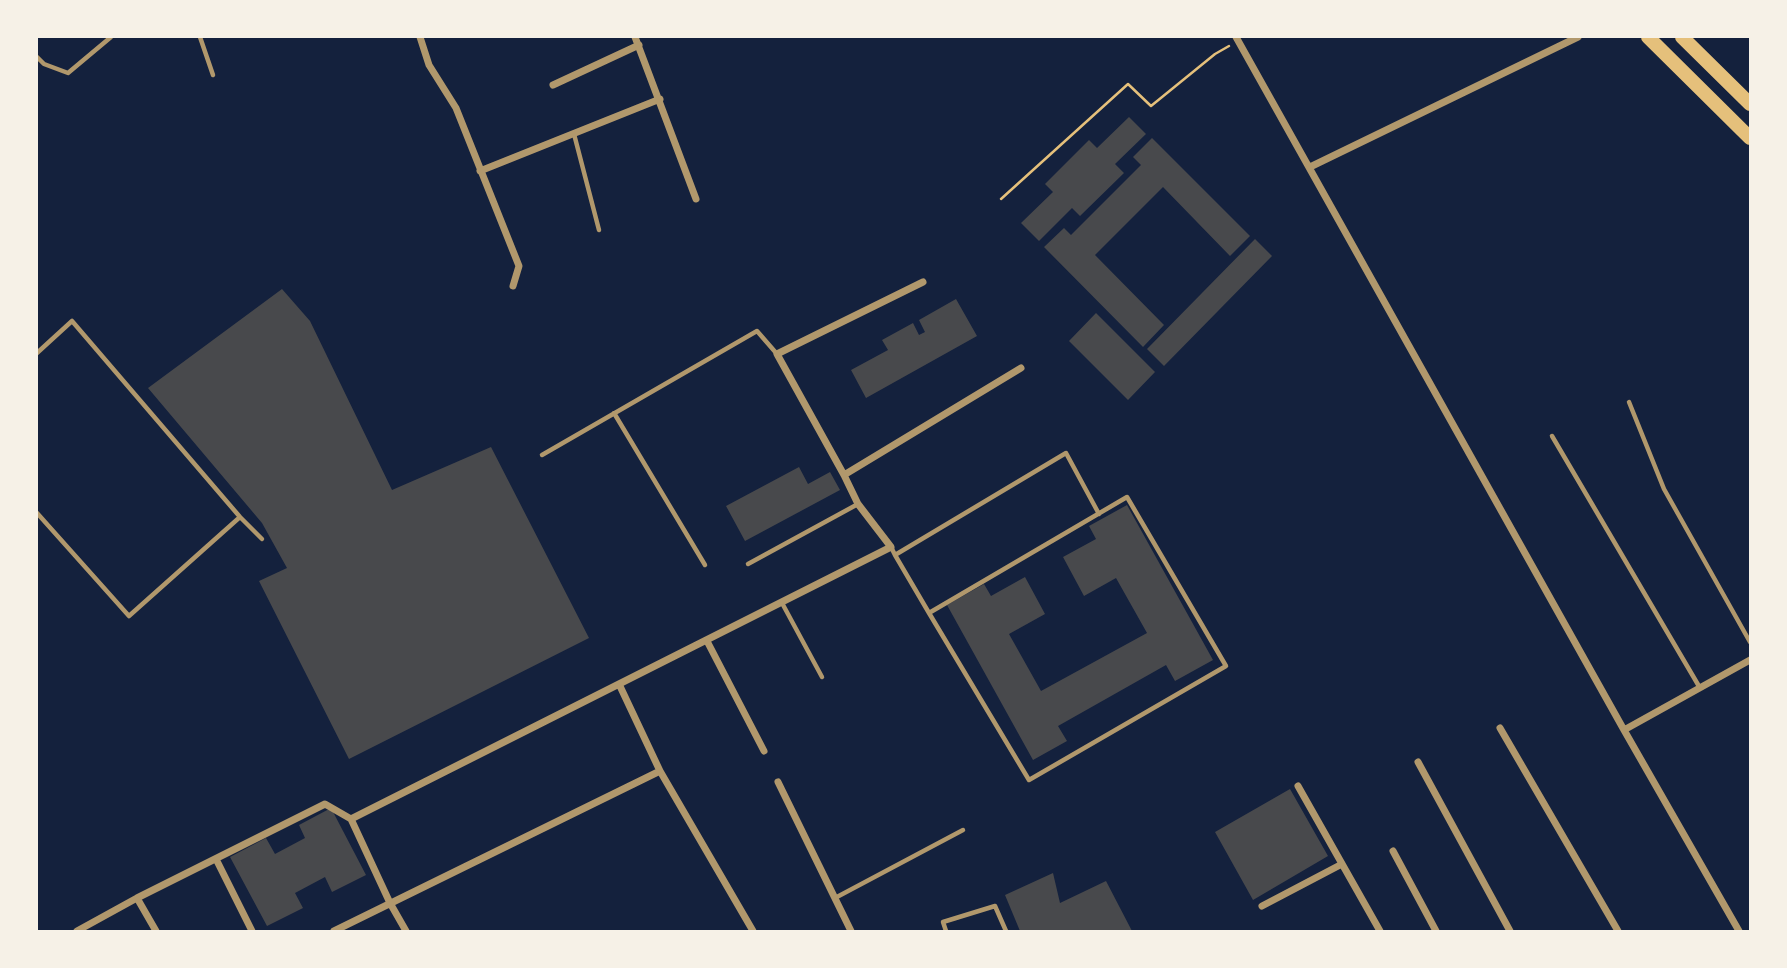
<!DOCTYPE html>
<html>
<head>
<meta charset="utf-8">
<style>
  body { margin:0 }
  #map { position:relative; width:1787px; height:968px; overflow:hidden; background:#14213d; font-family:"Nunito Sans",sans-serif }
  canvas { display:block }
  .frame { position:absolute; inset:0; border:38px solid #f6f1e7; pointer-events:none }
</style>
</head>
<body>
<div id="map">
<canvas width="1787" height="968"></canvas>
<div class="frame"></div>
</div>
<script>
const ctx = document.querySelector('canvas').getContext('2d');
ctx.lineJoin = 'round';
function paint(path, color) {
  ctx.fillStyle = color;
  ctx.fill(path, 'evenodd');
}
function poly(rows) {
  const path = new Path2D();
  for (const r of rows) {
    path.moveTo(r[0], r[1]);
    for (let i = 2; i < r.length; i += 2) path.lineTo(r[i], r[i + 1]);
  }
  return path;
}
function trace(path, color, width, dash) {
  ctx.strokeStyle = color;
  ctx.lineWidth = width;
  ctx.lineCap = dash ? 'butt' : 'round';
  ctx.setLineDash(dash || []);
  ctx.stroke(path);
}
const building = poly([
  [1129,117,1146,134,1115,164,1124,173,1080,216,1072,208,1039,241,1021,223,1053,192,1045,184,1089,140,1097,148],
  [1152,138,1250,236,1230,256,1163,187,1095,255,1164,325,1143,347,1044,247,1064,228,1071,235,1141,165,1133,157],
  [1255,239,1272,256,1164,366,1147,349],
  [282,289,310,321,392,490,491,447,589,638,349,759,259,581,287,568,262,523,148,388],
  [956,299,977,336,866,398,851,370,888,350,882,340,913,323,919,335,925,332,919,320],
  [1096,313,1155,372,1128,400,1069,341],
  [799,467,808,484,830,472,840,490,745,541,726,506],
  [1127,505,1213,660,1175,681,1166,665,1058,726,1067,741,1033,760,947,605,984,584,991,596,1025,577,1045,614,1009,634,1041,691,1147,633,1116,578,1084,596,1063,557,1096,539,1089,526],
  [1290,789,1328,856,1253,900,1215,832],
  [331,808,366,875,332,892,325,877,295,893,303,908,267,926,230,857,266,838,275,854,305,838,299,825],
  [1053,873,1060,903,1106,881,1132,931,1020,931,1005,895]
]);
const path = poly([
  [1001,199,1128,84,1151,106,1215,54,1229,46]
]);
const service = poly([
  [200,37,213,75],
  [37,57,44,64,68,73,111,37],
  [574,134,599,230],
  [37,353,72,321,240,517,262,539],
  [1629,402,1664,489,1750,642],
  [614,413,705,565],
  [1552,436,1700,688],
  [542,455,757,331,777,354],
  [37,513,129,616,240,517],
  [891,547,895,555,1066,453,1099,514],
  [895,555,929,613,1029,780,1226,666,1127,497,929,613],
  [748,564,858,504],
  [782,603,822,677],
  [835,898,963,830],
  [946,931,943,922,995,906,1006,931]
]);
const minor = poly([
  [420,37,429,65,456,108,519,266,513,286],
  [635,37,696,199],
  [1236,37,1624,730,1739,931],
  [553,85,639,45],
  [1310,167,1578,37],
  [480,171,660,99],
  [844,475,777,354,923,282],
  [707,641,764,751],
  [619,684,660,771,753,931],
  [1500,728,1618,931],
  [1624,730,1750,660],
  [1418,762,1510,931],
  [778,782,851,931],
  [1298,786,1380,931],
  [351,819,891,547,858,504,844,475,1021,368],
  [351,819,390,903,406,931],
  [1393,851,1436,931],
  [216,859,252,931],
  [137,898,156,931],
  [1262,906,1342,864],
  [77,931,137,898,325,804,351,819],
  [334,931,660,771]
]);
const primary = poly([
  [1648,37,1750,138]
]);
const trunk = poly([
  [1682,37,1750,104]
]);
paint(building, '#48494c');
trace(path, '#e5c07b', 2.5);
trace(service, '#b1986c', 4.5);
trace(minor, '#b1986c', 7);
trace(primary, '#e5c07b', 14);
trace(trunk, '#e5c07b', 14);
</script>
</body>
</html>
